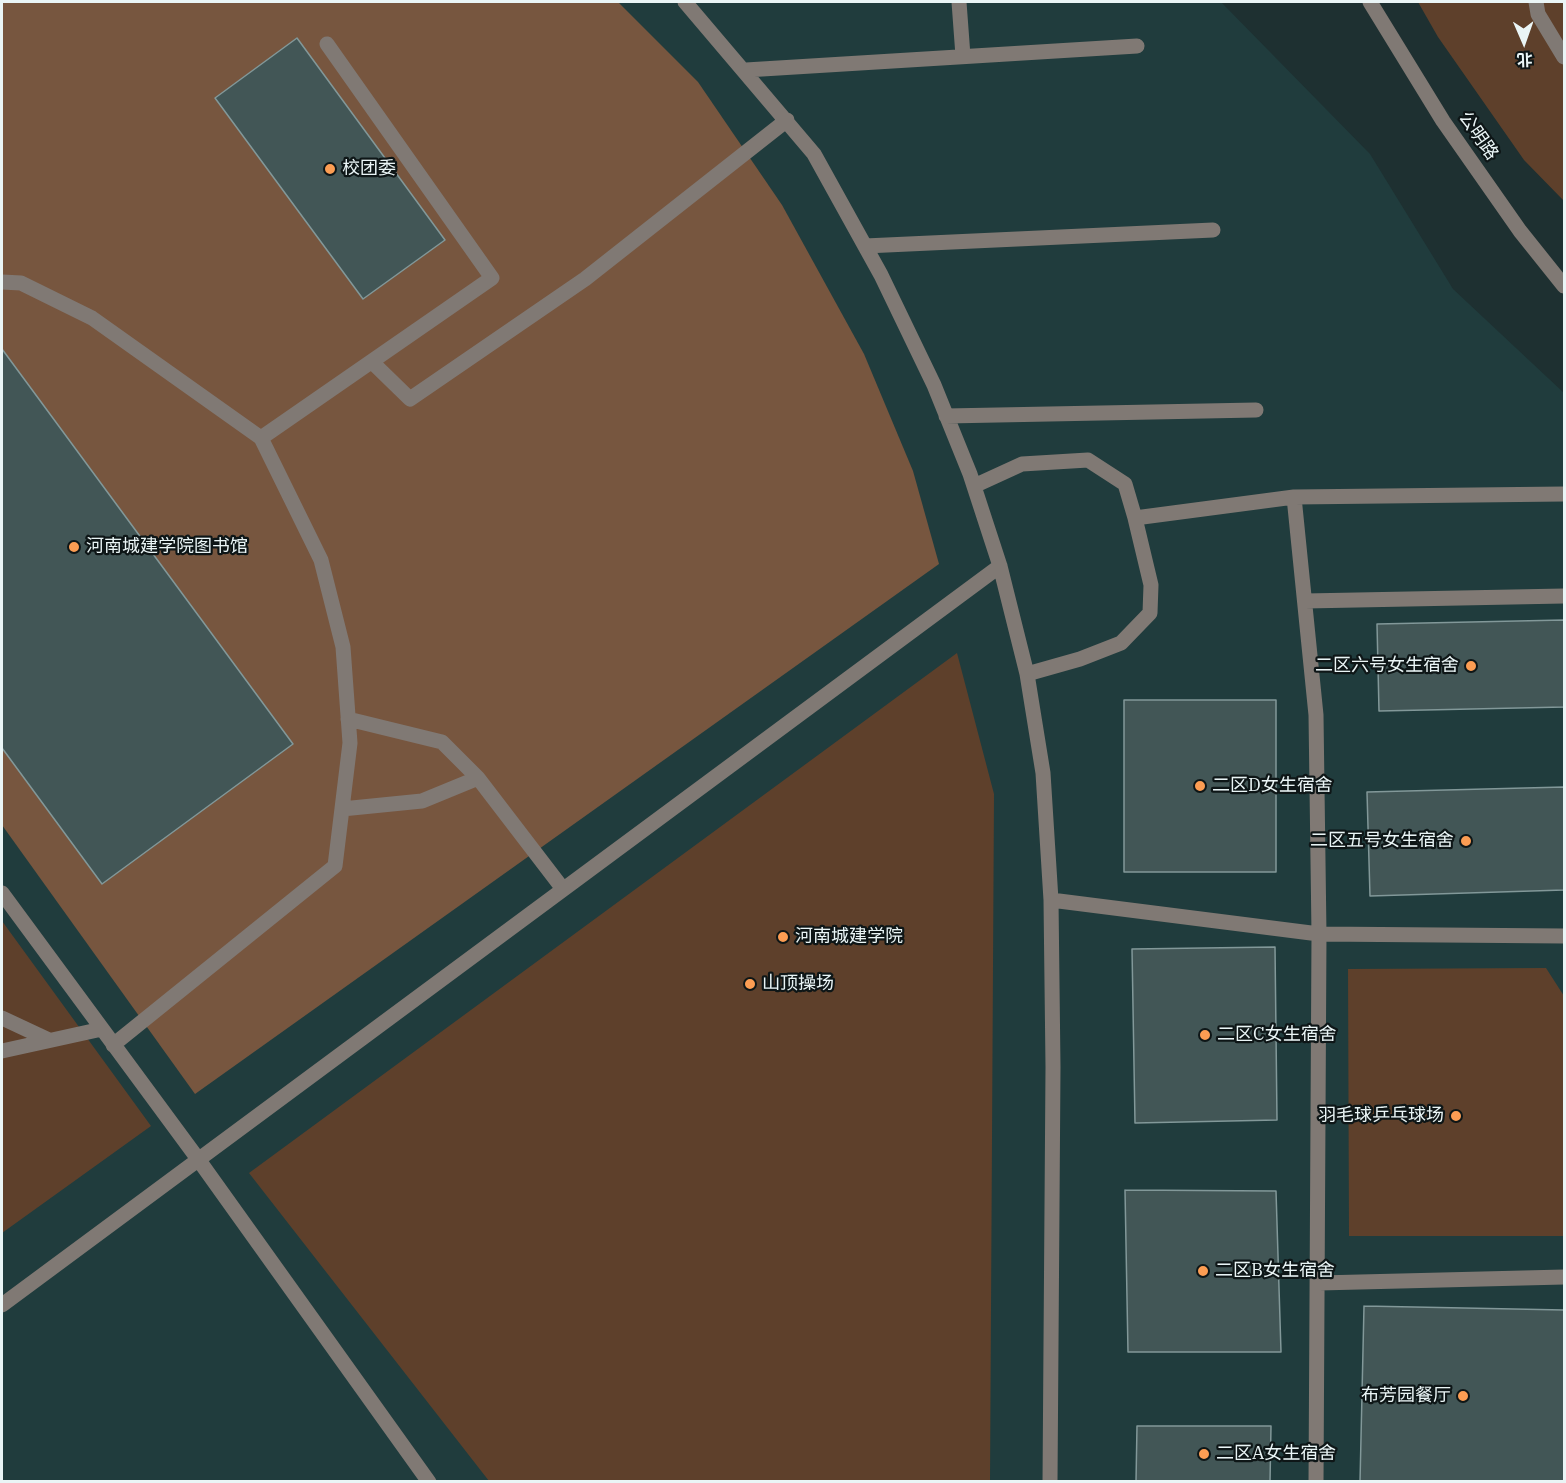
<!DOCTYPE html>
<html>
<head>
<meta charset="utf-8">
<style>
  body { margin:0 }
  #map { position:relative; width:1566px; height:1483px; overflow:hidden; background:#1e3031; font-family:"IBM Plex Serif","Noto Sans SC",serif }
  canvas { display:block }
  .frame { position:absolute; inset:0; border:3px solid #eaf5f6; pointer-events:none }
  .north { position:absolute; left:1494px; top:12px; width:60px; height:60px; -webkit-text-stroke:4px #0e1617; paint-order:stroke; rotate:178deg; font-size:16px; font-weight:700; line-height:24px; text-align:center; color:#eaf5f6 }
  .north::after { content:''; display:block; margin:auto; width:21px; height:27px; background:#eaf5f6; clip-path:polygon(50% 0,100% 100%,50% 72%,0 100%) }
</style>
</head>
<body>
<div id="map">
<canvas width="1566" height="1483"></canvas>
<div class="frame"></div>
<div class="north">北</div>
</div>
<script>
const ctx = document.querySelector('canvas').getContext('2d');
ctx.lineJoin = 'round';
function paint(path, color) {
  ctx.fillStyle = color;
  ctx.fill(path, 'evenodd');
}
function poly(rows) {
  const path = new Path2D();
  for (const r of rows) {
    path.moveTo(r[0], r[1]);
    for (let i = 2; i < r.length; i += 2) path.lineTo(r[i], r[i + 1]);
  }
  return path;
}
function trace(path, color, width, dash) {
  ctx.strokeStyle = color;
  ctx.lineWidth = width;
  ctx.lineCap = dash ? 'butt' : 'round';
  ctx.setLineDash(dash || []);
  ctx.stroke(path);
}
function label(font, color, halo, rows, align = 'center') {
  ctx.font = font + ' "IBM Plex Serif","Noto Sans SC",serif';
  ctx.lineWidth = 4.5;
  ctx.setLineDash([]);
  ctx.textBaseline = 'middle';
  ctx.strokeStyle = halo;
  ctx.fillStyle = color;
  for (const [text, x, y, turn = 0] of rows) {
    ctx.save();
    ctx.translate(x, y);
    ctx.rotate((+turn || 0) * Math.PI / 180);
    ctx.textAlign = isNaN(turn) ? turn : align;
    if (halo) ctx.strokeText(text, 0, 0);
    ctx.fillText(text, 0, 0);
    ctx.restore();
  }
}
const built = poly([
  [2,2,1221,2,1370,154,1453,289,1564,393,1564,1481,2,1482]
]);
const green = poly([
  [1418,2,1564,2,1564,201,1524,160,1438,37],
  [957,653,994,794,990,1481,489,1481,249,1173],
  [2,921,151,1126,2,1233],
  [1546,968,1564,996,1564,1236,1349,1236,1348,969]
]);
const forest = poly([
  [2,2,618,2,698,82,782,205,864,354,913,471,939,564,195,1094,2,825]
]);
const building = poly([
  [297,38,445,240,363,299,215,98,297,38],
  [2,349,293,744,102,884,2,748,2,349],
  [1564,620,1564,707,1379,711,1377,624,1564,620],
  [1124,700,1276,700,1276,872,1124,872,1124,700],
  [1564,787,1564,890,1370,896,1367,792,1564,787],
  [1275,947,1277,1120,1135,1123,1132,949,1275,947],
  [1125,1190,1276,1191,1281,1352,1128,1352,1125,1190],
  [1364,1306,1564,1310,1564,1482,1360,1482,1364,1306],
  [1137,1426,1271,1426,1270,1482,1136,1482,1137,1426]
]);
const minor = poly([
  [685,2,814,154,881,275,934,385,970,474,1000,566,1027,674,1043,773,1051,900,1053,1067,1050,1482],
  [959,2,963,56],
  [1370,2,1443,121,1520,231,1564,286],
  [1536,2,1538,14,1564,57],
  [746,70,1137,46],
  [865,246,1213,230],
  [2,282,21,283,92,318,261,438,321,560,343,647,350,743,335,866,113,1045],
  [372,362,410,399,585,279,787,120],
  [946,416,1256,410],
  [261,438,492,278,327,44],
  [974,486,1022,464,1088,460,1125,484,1135,518,1151,585,1150,613,1121,643,1080,659,1027,674],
  [1294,497,1316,715,1319,934,1564,936],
  [1135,518,1294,497,1564,494],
  [1305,601,1564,596],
  [348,719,442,742,478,778],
  [342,809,422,801,478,778,563,889],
  [2,893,198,1159,429,1482],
  [1051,900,1319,934,1316,1482],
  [2,1018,49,1040],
  [2,1051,102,1029],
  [1319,1283,1564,1277],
  [2,1305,1000,566]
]);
const markers = [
  [330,169,6,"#fc9d53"],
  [74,547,6,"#fc9d53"],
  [1471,666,6,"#fc9d53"],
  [1200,786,6,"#fc9d53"],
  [1466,841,6,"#fc9d53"],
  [783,937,6,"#fc9d53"],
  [750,984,6,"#fc9d53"],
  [1205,1035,6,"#fc9d53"],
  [1456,1116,6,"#fc9d53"],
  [1203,1271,6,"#fc9d53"],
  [1463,1396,6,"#fc9d53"],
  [1204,1454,6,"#fc9d53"]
];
const streetNames = [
  ["公明路",1478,136,55]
];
const poiNames = [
  ["校团委",342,169],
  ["河南城建学院图书馆",86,547],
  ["二区六号女生宿舍",1459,666,"right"],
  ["二区D女生宿舍",1212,786],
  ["二区五号女生宿舍",1454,841,"right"],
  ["河南城建学院",795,937],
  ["山顶操场",762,984],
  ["二区C女生宿舍",1217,1035],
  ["羽毛球乒乓球场",1444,1116,"right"],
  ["二区B女生宿舍",1215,1271],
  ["布芳园餐厅",1451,1396,"right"],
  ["二区A女生宿舍",1216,1454]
];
paint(built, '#203c3d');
paint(green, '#5e402b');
paint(forest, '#77563f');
paint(building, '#425656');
trace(building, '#829899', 1.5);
trace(minor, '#807974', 15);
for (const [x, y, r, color] of markers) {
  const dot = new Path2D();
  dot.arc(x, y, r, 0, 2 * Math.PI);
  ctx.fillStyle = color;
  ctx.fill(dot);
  trace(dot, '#0e1617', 2);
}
label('18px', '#eaf5f6', '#0e1617', streetNames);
label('18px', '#eaf5f6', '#0e1617', poiNames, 'left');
</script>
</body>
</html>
